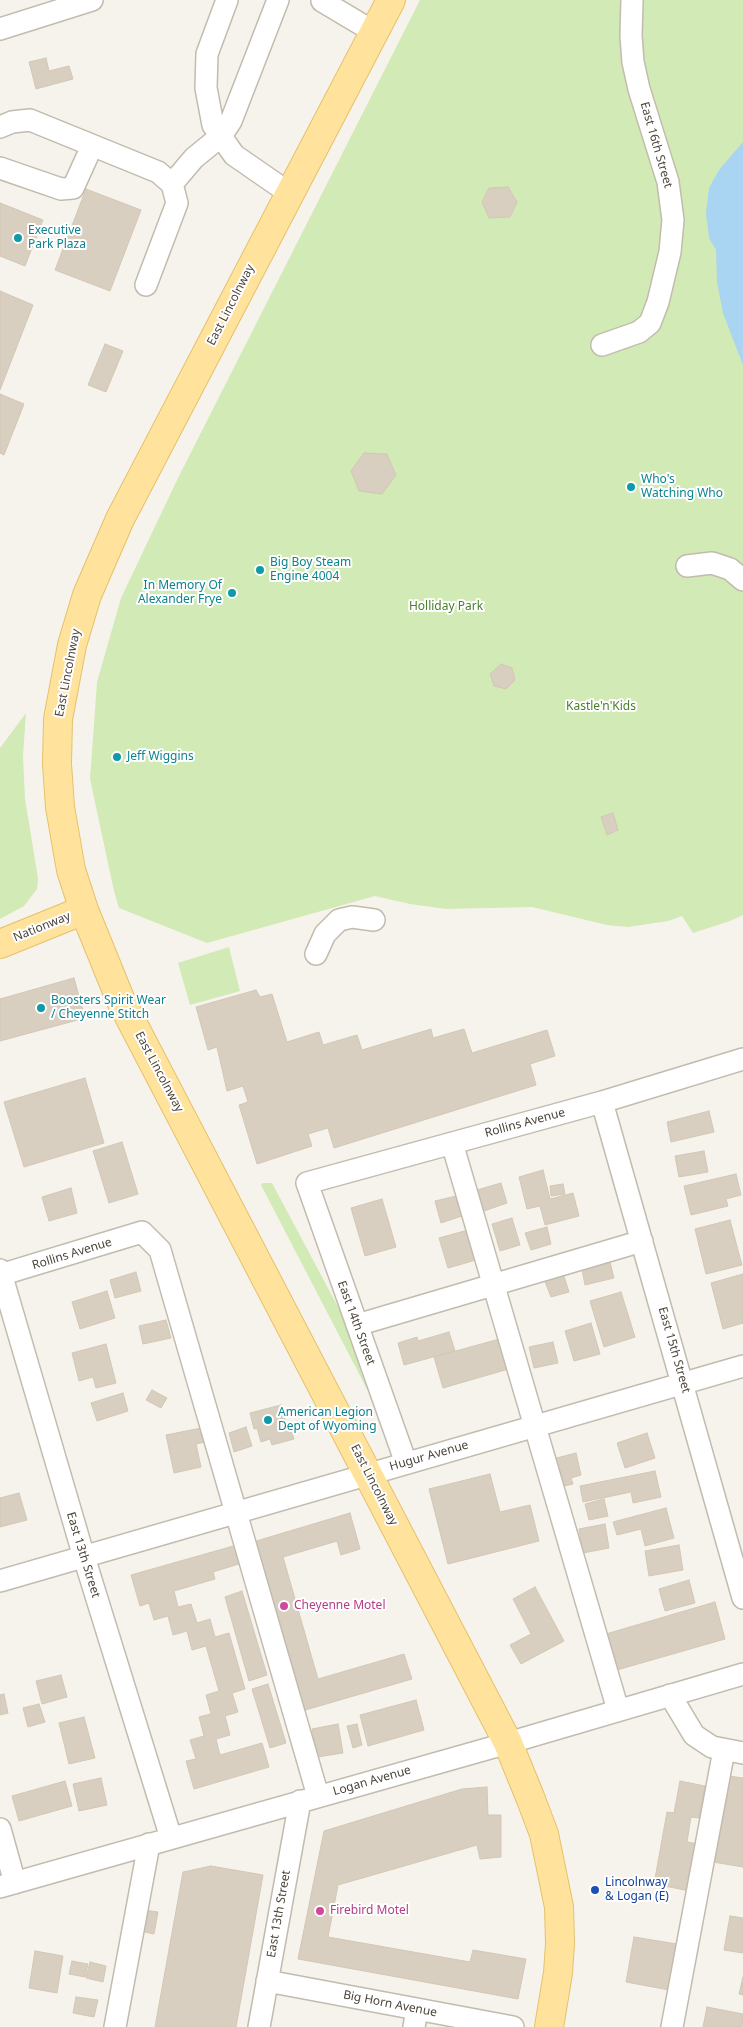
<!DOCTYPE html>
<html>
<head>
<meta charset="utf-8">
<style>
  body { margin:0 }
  canvas { display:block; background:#f6f3ec }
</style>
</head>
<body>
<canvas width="743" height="2027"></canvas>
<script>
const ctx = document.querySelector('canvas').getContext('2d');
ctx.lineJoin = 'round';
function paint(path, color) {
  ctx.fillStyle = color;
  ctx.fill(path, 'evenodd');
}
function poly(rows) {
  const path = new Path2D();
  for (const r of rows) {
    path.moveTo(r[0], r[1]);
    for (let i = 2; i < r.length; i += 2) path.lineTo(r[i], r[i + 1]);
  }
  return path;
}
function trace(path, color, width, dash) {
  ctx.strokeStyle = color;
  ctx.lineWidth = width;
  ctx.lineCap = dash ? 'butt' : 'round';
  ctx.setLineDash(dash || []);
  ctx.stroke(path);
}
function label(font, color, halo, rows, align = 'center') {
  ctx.font = font + ' "Noto Sans",sans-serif';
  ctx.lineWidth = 4;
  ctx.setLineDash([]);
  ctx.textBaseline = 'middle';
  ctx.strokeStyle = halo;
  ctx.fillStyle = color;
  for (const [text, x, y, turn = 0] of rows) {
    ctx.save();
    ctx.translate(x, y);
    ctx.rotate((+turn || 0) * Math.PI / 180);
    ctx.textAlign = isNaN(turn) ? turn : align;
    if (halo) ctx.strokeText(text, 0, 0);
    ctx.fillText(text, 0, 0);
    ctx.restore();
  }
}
const green = poly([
  [420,0,743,0,743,915,730,921,693,933,682,916,668,921,628,927,607,925,532,907,446,909,410,904,375,896,207,943,119,908,114,891,90,779,97,682,121,598,178,478],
  [26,713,23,756,25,799,38,878,37,889,24,906,0,919,0,748],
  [229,947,240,991,190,1005,178,963],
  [263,1183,272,1183,345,1320,369,1390,368,1391,261,1185]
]);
const water = poly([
  [743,142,743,365,723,313,717,282,716,250,709,238,706,213,709,188,719,170]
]);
const building = poly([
  [46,58,49,71,69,66,73,79,36,89,29,62,46,58],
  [508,187,517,202,510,217,489,218,482,202,489,188,508,187],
  [86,189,141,210,110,291,55,270,86,189],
  [0,203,43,220,25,266,0,256,0,203],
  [0,291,33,305,0,390,0,291],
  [105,344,123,351,106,392,88,385,105,344],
  [0,394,24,404,4,455,0,453,0,394],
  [364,453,387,454,396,475,382,494,359,491,351,471,364,453],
  [501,664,512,668,515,680,506,689,494,686,490,674,501,664],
  [613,813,618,830,607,835,601,817,613,813],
  [74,978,85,1018,0,1041,0,999,74,978],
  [256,990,260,997,272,994,287,1042,319,1032,323,1045,357,1035,362,1050,431,1029,433,1038,464,1029,472,1053,547,1030,555,1056,530,1064,536,1085,334,1148,328,1128,308,1134,312,1146,257,1164,239,1105,248,1102,243,1086,227,1091,217,1047,208,1050,196,1007,256,990],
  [85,1078,104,1143,24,1167,4,1102,85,1078],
  [709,1111,714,1132,671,1142,667,1122,709,1111],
  [122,1142,138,1194,109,1203,93,1151,122,1142],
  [704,1151,708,1172,679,1177,675,1156,704,1151],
  [543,1170,550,1199,573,1193,579,1216,545,1225,540,1206,527,1209,519,1177,543,1170],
  [736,1174,741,1195,726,1199,728,1206,691,1215,684,1186,736,1174],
  [501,1183,507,1203,484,1211,477,1190,501,1183],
  [563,1184,565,1194,551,1196,550,1186,563,1184],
  [71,1188,77,1213,49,1221,42,1197,71,1188],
  [456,1196,462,1216,441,1223,435,1201,456,1196],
  [382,1199,396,1247,365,1256,351,1208,382,1199],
  [512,1218,520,1245,500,1251,492,1224,512,1218],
  [730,1220,742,1265,706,1274,695,1229,730,1220],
  [547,1227,551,1244,531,1250,525,1233,547,1227],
  [468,1230,476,1260,448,1268,439,1238,468,1230],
  [610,1262,614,1278,585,1285,582,1269,610,1262],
  [136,1272,141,1291,115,1298,110,1280,136,1272],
  [563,1273,569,1292,551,1297,544,1279,563,1273],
  [743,1274,743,1323,723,1329,711,1283,743,1274],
  [107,1291,115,1318,80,1329,72,1302,107,1291],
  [621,1292,635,1337,604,1347,590,1301,621,1292],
  [166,1320,171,1338,143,1344,139,1326,166,1320],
  [591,1323,600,1354,574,1361,565,1331,591,1323],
  [449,1332,455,1351,404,1365,398,1343,417,1337,418,1341,449,1332],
  [503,1338,512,1368,443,1388,434,1357,503,1338],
  [553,1342,558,1363,534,1368,529,1347,553,1342],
  [106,1344,116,1383,96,1388,93,1377,79,1381,72,1353,106,1344],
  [152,1390,167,1398,161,1408,146,1400,152,1390],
  [123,1393,128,1411,97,1421,91,1403,123,1393],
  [281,1405,287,1427,290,1426,294,1439,272,1445,270,1439,261,1442,257,1428,254,1429,250,1413,281,1405],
  [246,1427,252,1446,234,1452,229,1433,246,1427],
  [201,1428,205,1442,196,1444,201,1467,174,1473,166,1435,201,1428],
  [647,1433,655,1458,625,1468,617,1443,647,1433],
  [576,1453,581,1475,571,1478,573,1484,560,1487,553,1459,576,1453],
  [655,1471,661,1497,633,1503,631,1492,583,1502,580,1486,655,1471],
  [490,1474,500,1512,530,1505,539,1541,448,1564,429,1489,490,1474],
  [19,1493,27,1520,0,1527,0,1498,19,1493],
  [604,1499,608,1516,589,1520,585,1504,604,1499],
  [666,1508,674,1538,645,1546,641,1529,617,1535,613,1522,666,1508],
  [350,1513,360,1549,341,1555,337,1541,283,1557,318,1679,404,1654,412,1679,302,1711,253,1542,350,1513],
  [605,1524,609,1548,583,1553,579,1529,605,1524],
  [237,1545,242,1563,213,1572,215,1579,174,1591,178,1607,191,1604,197,1623,210,1619,215,1637,229,1633,245,1689,232,1693,238,1712,225,1716,230,1735,216,1739,220,1755,262,1743,269,1767,194,1789,186,1761,196,1759,190,1740,204,1736,199,1717,211,1714,206,1695,219,1691,206,1646,192,1650,187,1631,173,1635,168,1616,154,1620,149,1603,140,1606,131,1575,237,1545],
  [679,1545,683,1570,649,1576,645,1551,679,1545],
  [689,1580,695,1603,665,1611,659,1589,689,1580],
  [535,1587,564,1641,521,1664,510,1645,531,1634,513,1599,535,1587],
  [242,1591,267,1675,249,1681,225,1597,242,1591],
  [715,1602,725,1639,617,1670,606,1634,715,1602],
  [61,1675,67,1697,42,1704,36,1681,61,1675],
  [268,1684,286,1743,270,1748,252,1689,268,1684],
  [4,1694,8,1713,0,1715,0,1695,4,1694],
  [416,1700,424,1730,368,1746,360,1715,416,1700],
  [39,1704,45,1722,28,1727,23,1708,39,1704],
  [84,1717,95,1758,69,1764,59,1723,84,1717],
  [338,1724,343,1753,317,1757,312,1729,338,1724],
  [357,1724,362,1745,353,1748,347,1726,357,1724],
  [728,1776,743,1778,743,1867,713,1862,728,1776],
  [101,1778,107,1805,79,1811,73,1784,101,1778],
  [65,1781,72,1806,19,1821,12,1796,65,1781],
  [680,1781,705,1786,699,1818,691,1817,687,1842,698,1844,690,1891,654,1884,667,1812,674,1813,680,1781],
  [487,1787,488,1815,501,1815,501,1857,480,1859,477,1845,338,1885,328,1937,470,1962,473,1950,526,1959,518,1999,298,1959,324,1831,462,1789,487,1787],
  [211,1866,263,1875,236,2027,155,2027,183,1872,211,1866],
  [144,1910,158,1912,154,1934,140,1931,144,1910],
  [730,1916,743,1918,743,1953,724,1950,730,1916],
  [634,1937,677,1944,669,1990,626,1982,634,1937],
  [35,1951,63,1956,57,1993,29,1988,35,1951],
  [72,1961,88,1964,85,1977,69,1974,72,1961],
  [90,1962,106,1966,103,1982,86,1978,90,1962],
  [743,1977,743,1995,739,1994,743,1977],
  [76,1997,98,2000,94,2017,73,2013,76,1997],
  [707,2007,743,2014,742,2027,703,2027,707,2007]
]);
const minor = poly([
  [227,0,207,54,206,88,213,125,234,155,289,193],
  [322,1,374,32],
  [0,29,92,0],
  [0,127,12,122,30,120,158,172,172,184,177,203,146,285],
  [0,168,61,189,73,188,92,146],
  [172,184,194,158,221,136,231,121,278,0],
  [602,345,639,332,650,323,658,302,670,252,673,220,668,182,639,89,633,62,631,36,632,0],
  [687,566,712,563,730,569,743,580],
  [316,954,325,934,339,920,352,917,374,920],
  [602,1102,743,1598],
  [452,1143,618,1710],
  [0,1270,84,1557,171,1838],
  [0,1275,142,1232,160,1250,318,1796],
  [357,1325,642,1241],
  [406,1463,307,1183,602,1102,743,1059],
  [0,1581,743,1366],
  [670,1695,694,1735,712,1747,743,1753],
  [0,1829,15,1883],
  [0,1887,508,1743,743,1674],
  [267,1981,513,2027],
  [115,2027,149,1844],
  [259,2027,300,1801],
  [414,2027,417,2009],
  [672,2027,724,1750]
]);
const major = poly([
  [391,0,120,519,87,595,72,645,58,719,57,764,60,807,71,870,84,910,121,1001,508,1743,530,1797,544,1834,559,1907,560,1944,558,1973,549,2027],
  [0,944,84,910]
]);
const markers = [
  [18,238,5,"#0f9aa8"],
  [631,487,5,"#0f9aa8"],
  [260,570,5,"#0f9aa8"],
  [232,593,5,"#0f9aa8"],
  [117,757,5,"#0f9aa8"],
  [41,1008,5,"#0f9aa8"],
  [268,1420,5,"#0f9aa8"],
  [284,1606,5,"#d1479c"],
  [595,1890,5,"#1a4fb4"],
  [320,1911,5,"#d1479c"]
];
const streetNames = [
  ["East 16th Street",656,145,74],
  ["East Lincolnway",231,305,-63],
  ["East Lincolnway",68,673,-79],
  ["Nationway",42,927,-22],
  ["East Lincolnway",159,1072,62],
  ["Rollins Avenue",525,1123,-15],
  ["Rollins Avenue",72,1254,-17],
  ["East 14th Street",356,1323,70],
  ["East 15th Street",674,1350,74],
  ["Hugur Avenue",429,1456,-16],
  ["East Lincolnway",374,1485,63],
  ["East 13th Street",83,1555,73],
  ["Logan Avenue",372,1781,-16],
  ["East 13th Street",279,1914,-80],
  ["Big Horn Avenue",390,2004,11]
];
const cultureNames = [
  ["Executive",28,231],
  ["Park Plaza",28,245],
  ["Who's",641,480],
  ["Watching Who",641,494],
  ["Big Boy Steam",270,563],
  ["Engine 4004",270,577],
  ["In Memory Of",222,586,"right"],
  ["Alexander Frye",222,600,"right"],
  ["Jeff Wiggins",127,757],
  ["Boosters Spirit Wear",51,1001],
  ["/ Cheyenne Stitch",51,1015],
  ["American Legion",278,1413],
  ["Dept of Wyoming",278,1427]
];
const parkNames = [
  ["Holliday Park",446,607],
  ["Kastle'n'Kids",601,707]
];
const hotelNames = [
  ["Cheyenne Motel",294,1606],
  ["Firebird Motel",330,1911]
];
const transitNames = [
  ["Lincolnway",605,1883],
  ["& Logan (E)",605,1897]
];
paint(green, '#d2eab5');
paint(water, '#a9d4f2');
paint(building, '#d8cfc1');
trace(building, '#d3c7b4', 1);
trace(minor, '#c2bbae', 24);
trace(major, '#e6c16a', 30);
trace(minor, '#fff', 21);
trace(major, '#ffe39c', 28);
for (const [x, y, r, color] of markers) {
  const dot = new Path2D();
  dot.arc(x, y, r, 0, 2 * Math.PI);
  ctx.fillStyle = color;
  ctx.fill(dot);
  trace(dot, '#fff', 2);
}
label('12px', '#4b4439', '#fff', streetNames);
label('12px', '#0d838f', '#fff', cultureNames, 'left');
label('12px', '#4a7f2a', '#fff', parkNames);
label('12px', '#b23c85', '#fff', hotelNames, 'left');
label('12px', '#164399', '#fff', transitNames, 'left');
</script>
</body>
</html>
